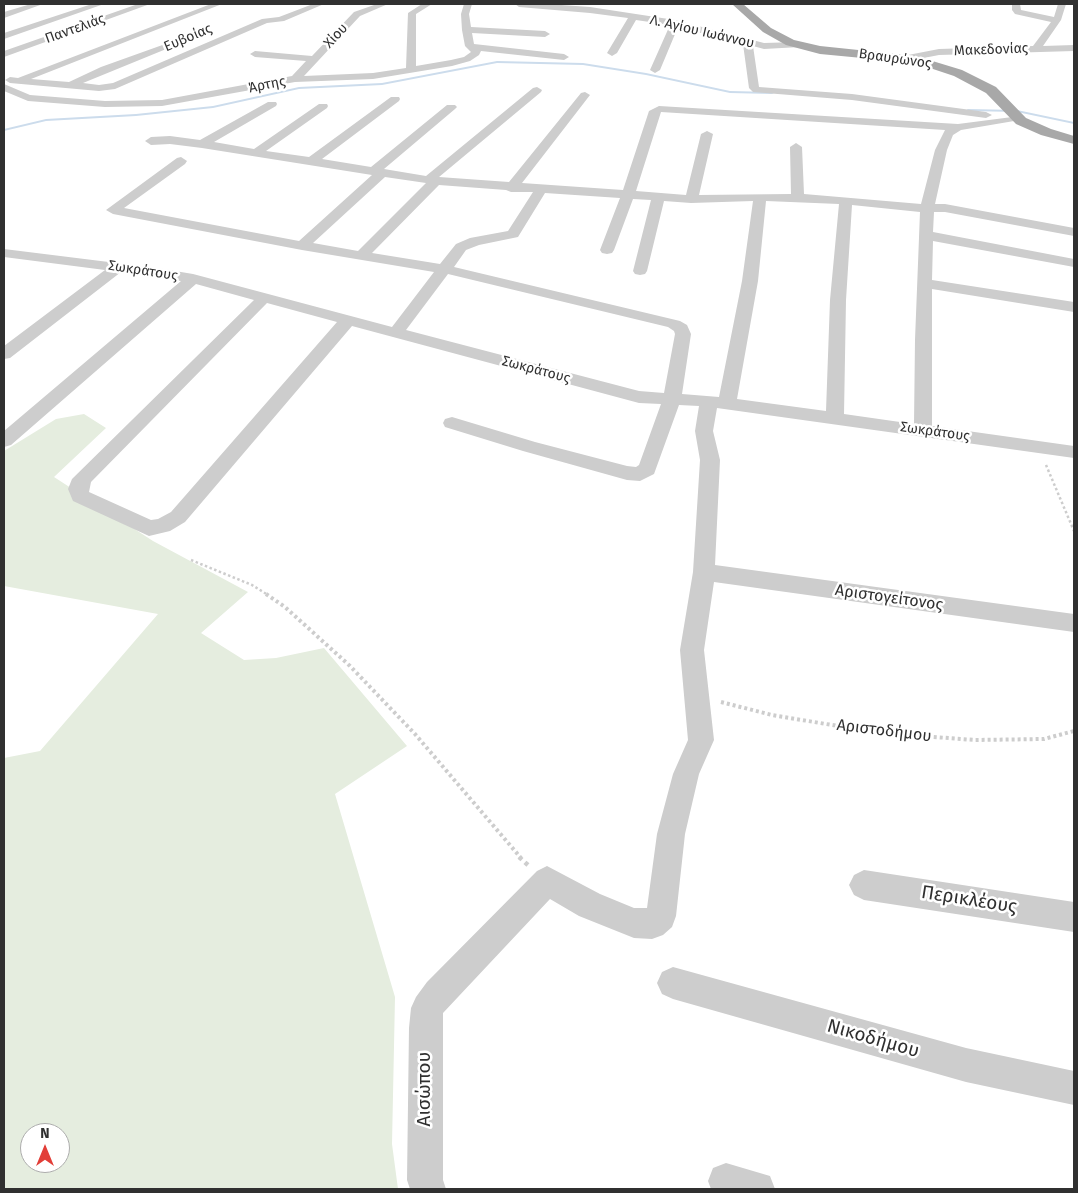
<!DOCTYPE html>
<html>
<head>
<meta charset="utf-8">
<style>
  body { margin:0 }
  #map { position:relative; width:1078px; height:1193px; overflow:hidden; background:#fff; font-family:"Fira Sans",sans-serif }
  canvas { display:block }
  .frame { position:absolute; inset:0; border:5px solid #303030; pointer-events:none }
  .north { position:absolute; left:20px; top:1123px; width:50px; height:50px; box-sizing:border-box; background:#fff; border:1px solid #acacac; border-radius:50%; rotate:0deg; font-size:14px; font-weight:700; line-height:20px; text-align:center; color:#303030 }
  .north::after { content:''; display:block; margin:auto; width:18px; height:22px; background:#e23e38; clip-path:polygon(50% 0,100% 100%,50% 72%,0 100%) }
</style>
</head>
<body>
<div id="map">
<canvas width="1078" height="1193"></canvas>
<div class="frame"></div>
<div class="north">N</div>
</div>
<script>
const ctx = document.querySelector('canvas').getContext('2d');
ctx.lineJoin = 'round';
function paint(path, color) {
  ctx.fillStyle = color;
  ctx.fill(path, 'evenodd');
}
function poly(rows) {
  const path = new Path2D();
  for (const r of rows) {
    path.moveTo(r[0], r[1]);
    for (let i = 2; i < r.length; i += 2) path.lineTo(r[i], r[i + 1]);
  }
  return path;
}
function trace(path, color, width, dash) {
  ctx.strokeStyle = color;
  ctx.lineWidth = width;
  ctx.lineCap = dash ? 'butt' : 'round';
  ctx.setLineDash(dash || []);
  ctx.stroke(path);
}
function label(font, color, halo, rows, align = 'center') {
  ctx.font = font + ' "Fira Sans",sans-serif';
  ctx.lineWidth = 5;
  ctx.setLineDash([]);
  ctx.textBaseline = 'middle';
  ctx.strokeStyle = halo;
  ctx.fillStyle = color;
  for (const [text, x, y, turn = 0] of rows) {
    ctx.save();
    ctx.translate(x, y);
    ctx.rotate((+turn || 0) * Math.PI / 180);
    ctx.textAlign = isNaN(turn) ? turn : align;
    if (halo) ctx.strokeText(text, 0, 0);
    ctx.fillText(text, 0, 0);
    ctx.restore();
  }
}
const green = poly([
  [84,414,106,428,54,477,153,541,248,592,201,633,244,660,276,658,324,648,407,746,335,794,395,997,392,1144,398,1189,4,1189,4,758,40,751,158,614,4,586,4,451,56,419],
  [30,1133,60,1133,60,1163,30,1163]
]);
const stream = poly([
  [497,61,583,63,646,73,730,91,772,92,774,93,772,94,730,93,646,75,583,65,497,63,382,85,299,89,213,108,136,116,46,121,4,131,4,129,46,119,136,114,213,106,299,87,382,83,497,61],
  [967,109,1017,110,1074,122,1074,124,1017,112,968,111,967,109]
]);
const pathFar2 = poly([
  [1046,465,1074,531],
  [191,560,252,585,268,595]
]);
const pathFar1 = poly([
  [266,594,285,607,350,666,415,734,521,858],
  [721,702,772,715,880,733,975,740,1044,739,1074,731]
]);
const path = poly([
  [519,857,529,866]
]);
const minor = poly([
  [31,4,43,4,4,18,4,12,31,4],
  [92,4,104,4,4,39,4,33,92,4],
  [138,4,150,4,4,57,4,51,138,4],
  [211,4,222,4,31,79,69,82,101,67,168,43,174,43,176,45,83,83,99,85,113,83,262,19,279,17,313,4,324,4,284,21,267,23,115,89,99,91,10,83,5,80,10,77,18,78,211,4],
  [377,4,388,4,360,16,304,76,373,73,406,68,408,13,422,4,432,4,416,14,416,66,451,60,464,57,471,52,465,46,462,30,461,14,464,4,472,4,469,14,471,27,545,31,550,34,545,37,472,33,474,44,564,54,569,57,564,60,481,51,479,55,470,61,452,66,373,79,295,82,162,106,105,107,28,101,4,91,4,84,30,95,105,101,162,100,292,76,306,61,255,57,250,54,255,51,312,56,354,12,377,4],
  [515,4,547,4,590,7,675,20,764,43,797,42,800,43,800,47,764,49,753,46,759,87,852,94,986,112,992,115,986,118,852,100,753,92,749,88,743,44,678,27,660,70,655,73,650,70,670,25,636,20,617,53,612,56,607,53,628,18,590,13,519,7,515,4],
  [1012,4,1020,4,1021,10,1054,17,1058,4,1066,4,1061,20,1043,46,1074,45,1074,51,939,55,908,61,903,58,908,55,939,49,1033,46,1051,22,1015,14,1012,10,1012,4],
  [537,87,542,90,541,92,439,177,509,182,581,93,585,92,590,95,522,183,623,190,649,111,659,106,958,124,1020,116,1022,118,1020,120,961,130,953,135,947,150,935,204,945,204,1074,228,1074,236,945,212,934,212,933,232,1074,259,1074,267,933,241,932,280,1074,302,1074,312,932,289,932,426,1074,446,1074,458,717,408,713,431,720,460,715,565,1074,614,1074,632,714,582,704,650,714,740,699,774,685,834,676,916,672,927,663,935,652,939,634,938,579,916,550,899,443,1013,443,1180,446,1189,410,1189,407,1180,409,1028,411,1008,416,997,427,982,537,871,547,866,600,894,634,908,647,908,657,834,673,774,688,740,680,650,693,572,700,460,695,431,699,406,679,405,654,474,640,481,627,480,523,451,445,427,443,423,445,419,452,417,535,442,627,466,636,467,639,465,661,404,639,403,352,326,185,522,170,531,149,536,73,501,68,489,72,479,254,300,196,284,11,445,4,447,4,431,181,281,121,272,10,358,4,359,4,346,105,270,4,257,4,249,157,268,193,274,392,327,434,272,302,250,113,214,106,210,177,158,181,157,187,161,185,164,124,208,299,241,372,175,202,148,170,144,151,145,145,141,151,137,170,136,200,140,268,102,276,102,277,104,276,106,214,142,254,149,319,104,327,104,328,106,327,108,266,151,309,157,391,97,399,97,400,99,399,101,322,159,371,167,447,105,455,105,457,107,455,109,384,169,426,176,533,88,537,87],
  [661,112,945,130,935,150,921,204,804,194,802,147,796,143,790,147,791,194,699,195,713,134,707,131,701,134,686,195,636,191,661,112],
  [385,177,426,183,358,251,313,243,385,177],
  [439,185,506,190,511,192,533,192,508,231,470,238,456,244,440,264,372,253,439,185],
  [545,193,620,198,600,250,602,253,607,254,612,253,614,250,633,199,651,200,633,271,635,274,640,275,645,274,647,271,664,201,691,203,753,201,742,281,719,397,682,394,691,334,687,325,680,321,454,267,466,250,479,245,518,237,545,193],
  [766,201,839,204,830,300,826,411,737,399,758,281,766,201],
  [852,205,920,212,915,340,914,424,844,414,846,300,852,205],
  [448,274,668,327,674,331,675,334,664,393,639,391,406,330,448,274],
  [267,303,337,322,171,512,158,519,151,520,89,492,91,482,267,303],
  [864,870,1074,902,1074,932,864,900,854,895,849,885,854,875,864,870],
  [673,967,966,1048,1074,1071,1074,1105,966,1082,673,999,662,994,657,983,662,972,673,967],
  [726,1163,770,1176,775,1189,711,1189,708,1181,713,1168,726,1163]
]);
const major = poly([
  [732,4,743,4,771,28,794,40,820,46,916,56,962,70,996,87,1026,118,1051,129,1074,136,1074,144,1041,135,1016,124,986,93,954,76,915,63,820,54,786,45,763,32,732,4]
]);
const farStreetnames = [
  ["Παντελιάς",75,29,-20],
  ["Λ. Αγίου Ιωάννου",702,32,13],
  ["Χίου",336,36,-47],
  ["Ευβοίας",188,38,-23],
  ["Μακεδονίας",991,50,-2],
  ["Βραυρώνος",895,59,8],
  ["Άρτης",267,85,-11],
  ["Σωκράτους",143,271,9],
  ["Σωκράτους",536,370,15],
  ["Σωκράτους",935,432,8]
];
const streetNames = [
  ["Αριστογείτονος",889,598,8],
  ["Αριστοδήμου",884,731,7]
];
const nearStreetnames = [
  ["Περικλέους",969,900,9],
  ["Νικοδήμου",873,1039,16],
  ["Αισώπου",425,1089,-90]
];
paint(green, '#e5eddf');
paint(stream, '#ccdcec');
trace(pathFar2, '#cdcdcd', 2.5, [2.5, 2.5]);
trace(pathFar1, '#cdcdcd', 4, [3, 3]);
trace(path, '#cdcdcd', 4.5, [4, 4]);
paint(minor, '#cdcdcd');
paint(major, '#a8a8a8');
label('14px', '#303030', '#fff', farStreetnames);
label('16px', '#303030', '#fff', streetNames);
label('19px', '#303030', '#fff', nearStreetnames);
</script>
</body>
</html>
